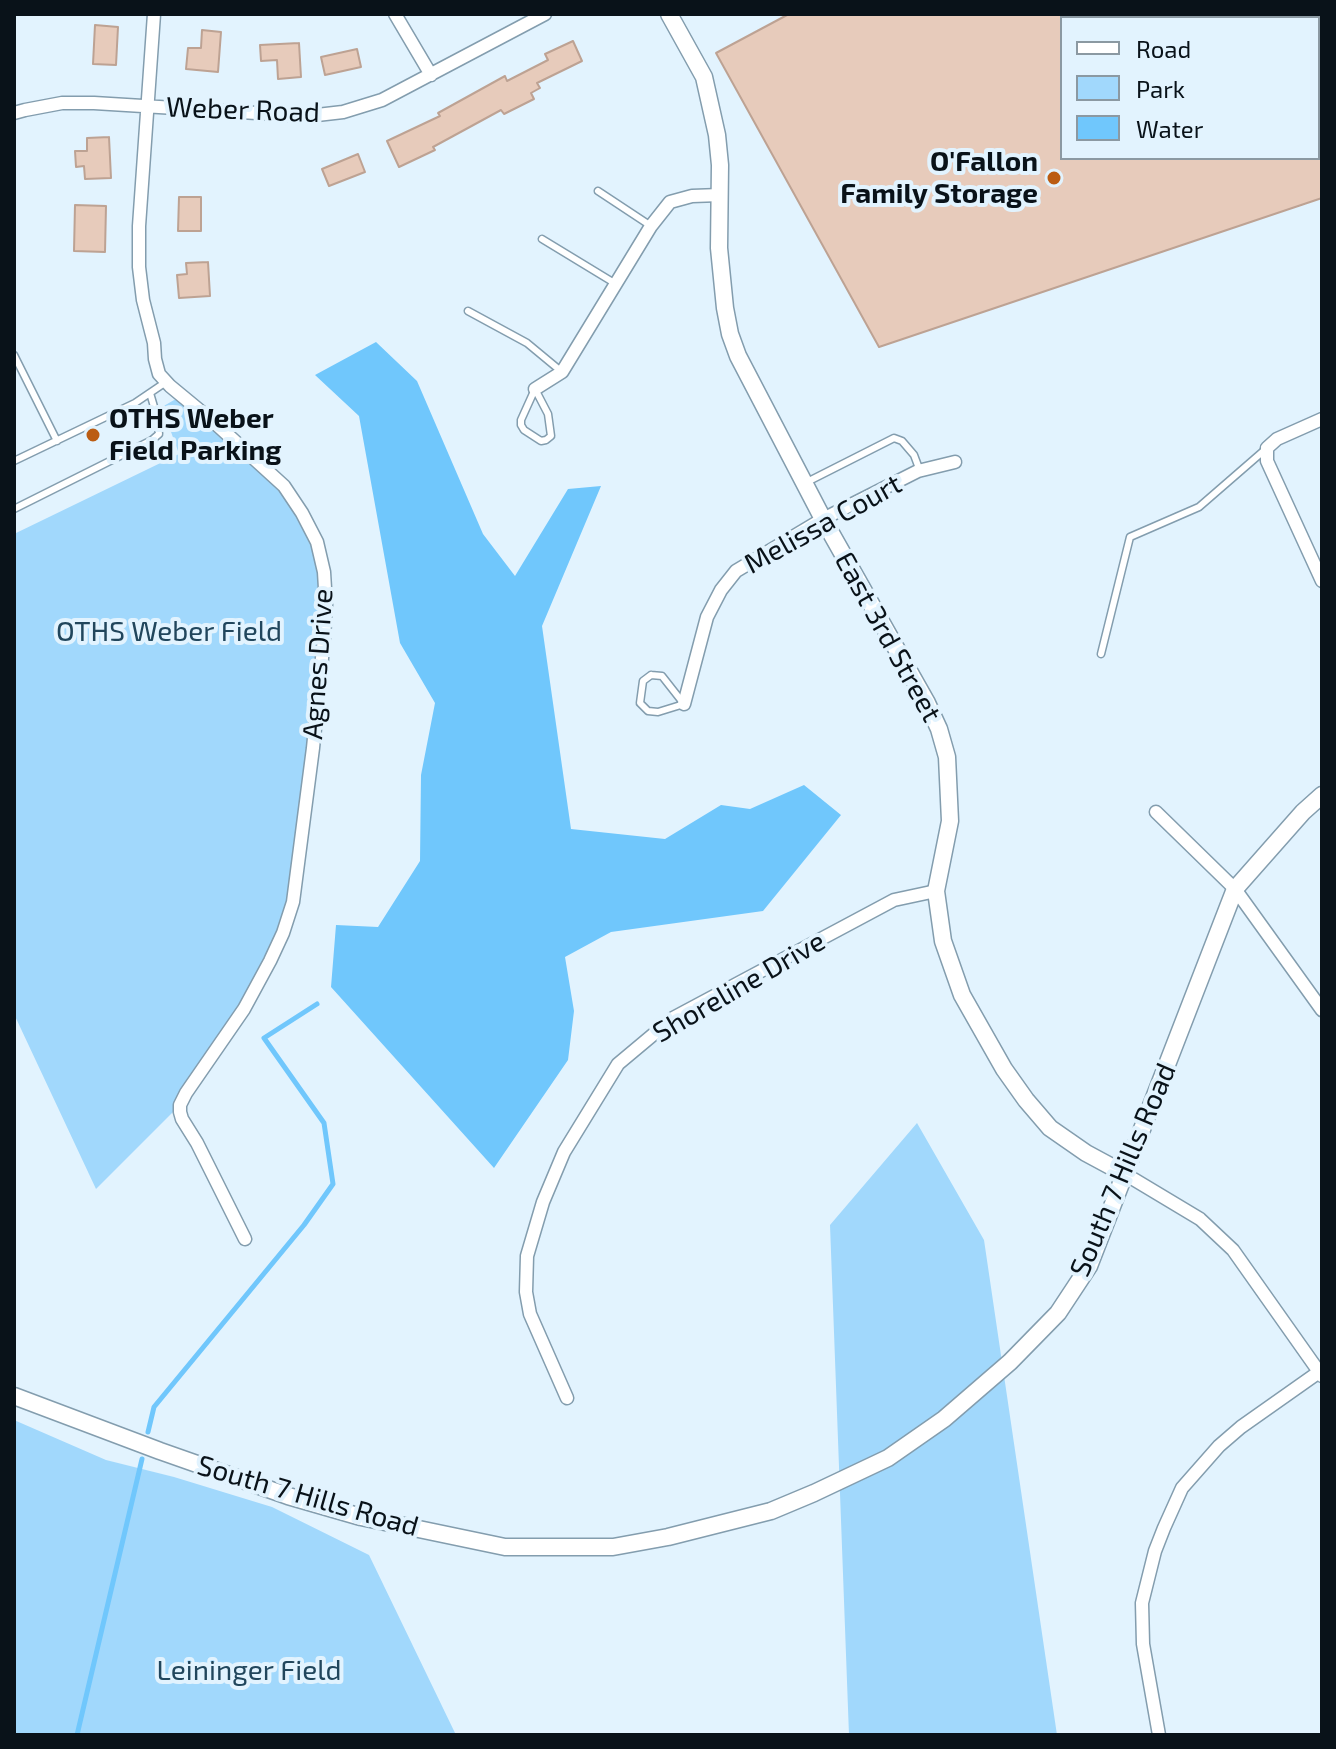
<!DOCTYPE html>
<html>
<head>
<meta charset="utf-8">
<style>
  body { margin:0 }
  #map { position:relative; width:1336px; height:1749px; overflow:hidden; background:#e2f3fe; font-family:"Exo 2",sans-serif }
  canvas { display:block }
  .frame { position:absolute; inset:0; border:16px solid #091219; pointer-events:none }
  .legend { position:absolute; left:1060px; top:16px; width:260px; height:144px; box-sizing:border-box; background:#e2f3fe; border:2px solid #8b99a2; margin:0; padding:10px 14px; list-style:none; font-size:24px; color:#091219 }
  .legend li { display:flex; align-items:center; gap:16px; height:40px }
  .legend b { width:40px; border:2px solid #8b99a2 }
</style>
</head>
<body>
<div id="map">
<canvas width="1336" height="1749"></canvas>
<div class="frame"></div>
<ul class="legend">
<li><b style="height:10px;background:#fff"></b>Road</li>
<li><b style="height:22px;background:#a1d8fc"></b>Park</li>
<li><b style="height:22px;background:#70c7fc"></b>Water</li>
</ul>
</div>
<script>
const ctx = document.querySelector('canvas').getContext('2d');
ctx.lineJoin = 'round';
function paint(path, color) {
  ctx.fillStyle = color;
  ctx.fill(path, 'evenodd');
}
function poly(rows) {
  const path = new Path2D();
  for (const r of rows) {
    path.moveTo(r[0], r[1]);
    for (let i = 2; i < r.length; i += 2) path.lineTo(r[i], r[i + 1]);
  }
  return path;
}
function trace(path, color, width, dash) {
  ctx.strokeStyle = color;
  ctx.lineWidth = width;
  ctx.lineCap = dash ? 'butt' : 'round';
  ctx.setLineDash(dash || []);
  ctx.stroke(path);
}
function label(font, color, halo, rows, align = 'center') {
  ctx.font = font + ' "Exo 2",sans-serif';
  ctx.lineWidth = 8;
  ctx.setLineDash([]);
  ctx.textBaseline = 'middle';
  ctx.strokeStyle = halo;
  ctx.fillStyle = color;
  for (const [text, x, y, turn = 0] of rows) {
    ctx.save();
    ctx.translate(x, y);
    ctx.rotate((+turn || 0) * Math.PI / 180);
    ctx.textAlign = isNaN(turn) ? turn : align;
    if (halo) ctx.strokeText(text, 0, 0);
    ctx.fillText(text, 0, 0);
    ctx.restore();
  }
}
const green = poly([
  [181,396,262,464,317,541,326,605,283,933,180,1105,96,1189,14,1014,14,534,179,454,162,407],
  [917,1123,984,1240,1057,1735,849,1735,830,1225],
  [14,1420,106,1460,174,1477,272,1507,369,1555,456,1735,14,1735]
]);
const water = poly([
  [376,342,417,381,483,534,515,576,568,489,601,486,542,626,571,829,665,839,721,805,750,809,804,785,841,815,763,911,611,932,565,957,574,1011,568,1060,494,1168,331,987,336,925,378,927,420,861,421,775,435,703,400,643,359,416,315,375]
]);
const stream = poly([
  [148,1432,154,1407,304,1225,333,1184,324,1123,264,1038,317,1004],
  [77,1735,142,1459]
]);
const building = poly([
  [789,14,1062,14,1062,158,1322,158,1322,198,879,347,716,53,789,14],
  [95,25,118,27,116,65,93,64,95,25],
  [202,30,221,32,218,72,186,69,188,48,201,48,202,30],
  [573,41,582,61,537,83,540,88,531,93,534,99,504,114,501,110,433,147,435,150,399,167,387,141,440,116,438,113,505,76,507,81,548,60,545,54,573,41],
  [299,43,301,77,278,79,277,60,261,61,260,45,299,43],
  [357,49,361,67,325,75,321,57,357,49],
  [109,137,111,178,85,179,84,166,76,167,75,151,87,151,87,138,109,137],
  [358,154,365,172,329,186,322,169,358,154],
  [179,197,201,197,201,231,178,231,179,197],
  [75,205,106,206,105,252,74,251,75,205],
  [208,262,210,296,179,298,177,275,187,274,186,263,208,262]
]);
const service = poly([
  [1308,14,1311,18],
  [1318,27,1322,32],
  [598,191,651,226],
  [542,239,616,284],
  [468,311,527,343,562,372],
  [14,355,57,441],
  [535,389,548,414,551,436,546,440,541,441,524,430,521,425,521,420,535,389],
  [14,461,135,403,166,382],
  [807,482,894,438,902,441,914,455,920,471],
  [14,509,152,440,159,434,157,417,150,393],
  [1101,654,1130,537,1199,507,1267,448],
  [651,675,662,676,684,704,658,712,648,711,640,703,643,681,651,675]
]);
const minor = poly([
  [154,14,139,226,139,267,143,300,154,343,155,359,159,374,170,386,216,424,284,486,302,513,317,542,324,572,326,605,324,638,313,748,293,902,283,933,270,961,244,1009,186,1093,180,1105,180,1112,182,1119,197,1143,245,1239],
  [395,14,431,75],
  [14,113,25,110,62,103,94,103,289,115,317,115,343,112,382,100,545,14],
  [535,389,562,372,651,226,670,202,692,196,720,195],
  [1322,419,1277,439,1267,448,1267,461,1322,581],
  [684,704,707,617,721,590,736,571,823,519,918,471,955,462],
  [1156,812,1235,889,1322,1010],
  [1125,1174,1200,1219,1233,1250,1322,1376],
  [567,1398,530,1314,526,1292,527,1256,543,1202,564,1152,618,1064,673,1018,894,900,936,891],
  [1159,1735,1143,1644,1142,1603,1155,1551,1164,1528,1182,1488,1219,1446,1241,1427,1319,1372]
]);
const tertiary = poly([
  [669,14,704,77,717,135,720,165,719,248,725,308,730,334,738,356,823,519,927,703,939,729,947,757,950,821,936,891,943,941,962,995,1004,1069,1026,1100,1050,1128,1086,1153,1125,1174],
  [14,1396,160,1451,288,1496,361,1517,505,1547,613,1547,668,1537,771,1511,814,1493,888,1458,944,1419,1010,1362,1058,1313,1089,1266,1235,889,1303,812,1322,795]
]);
const markers = [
  [1054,178,8,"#bb5c12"],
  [93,435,8,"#bb5c12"]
];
const streetNames = [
  ["Weber Road",243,110,2],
  ["Melissa Court",823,524,-29],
  ["East 3rd Street",888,637,61],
  ["Agnes Drive",318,664,-86],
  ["Shoreline Drive",739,987,-30],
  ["South 7 Hills Road",1123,1170,-67],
  ["South 7 Hills Road",308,1496,16]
];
const poiNames = [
  ["O'Fallon",1038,162],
  ["Family Storage",1038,194],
  ["OTHS Weber",109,419,"left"],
  ["Field Parking",109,451,"left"]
];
const parkNames = [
  ["OTHS Weber Field",169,632],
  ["Leininger Field",249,1671]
];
paint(green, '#a1d8fc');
paint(water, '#70c7fc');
trace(stream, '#70c7fc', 5);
paint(building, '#e7cbbb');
trace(building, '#bda293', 2);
trace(service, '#839dae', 9);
trace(minor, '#839dae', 15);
trace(tertiary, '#839dae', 19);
trace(service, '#fff', 6);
trace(minor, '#fff', 12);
trace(tertiary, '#fff', 16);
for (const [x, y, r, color] of markers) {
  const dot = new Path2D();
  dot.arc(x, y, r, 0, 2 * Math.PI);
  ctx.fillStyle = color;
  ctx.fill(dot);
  trace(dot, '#e2f3fe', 3);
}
label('28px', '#091219', '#e2f3fe', streetNames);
label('bold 28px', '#091219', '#e2f3fe', poiNames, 'right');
label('28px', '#21465c', '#e2f3fe', parkNames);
</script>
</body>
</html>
